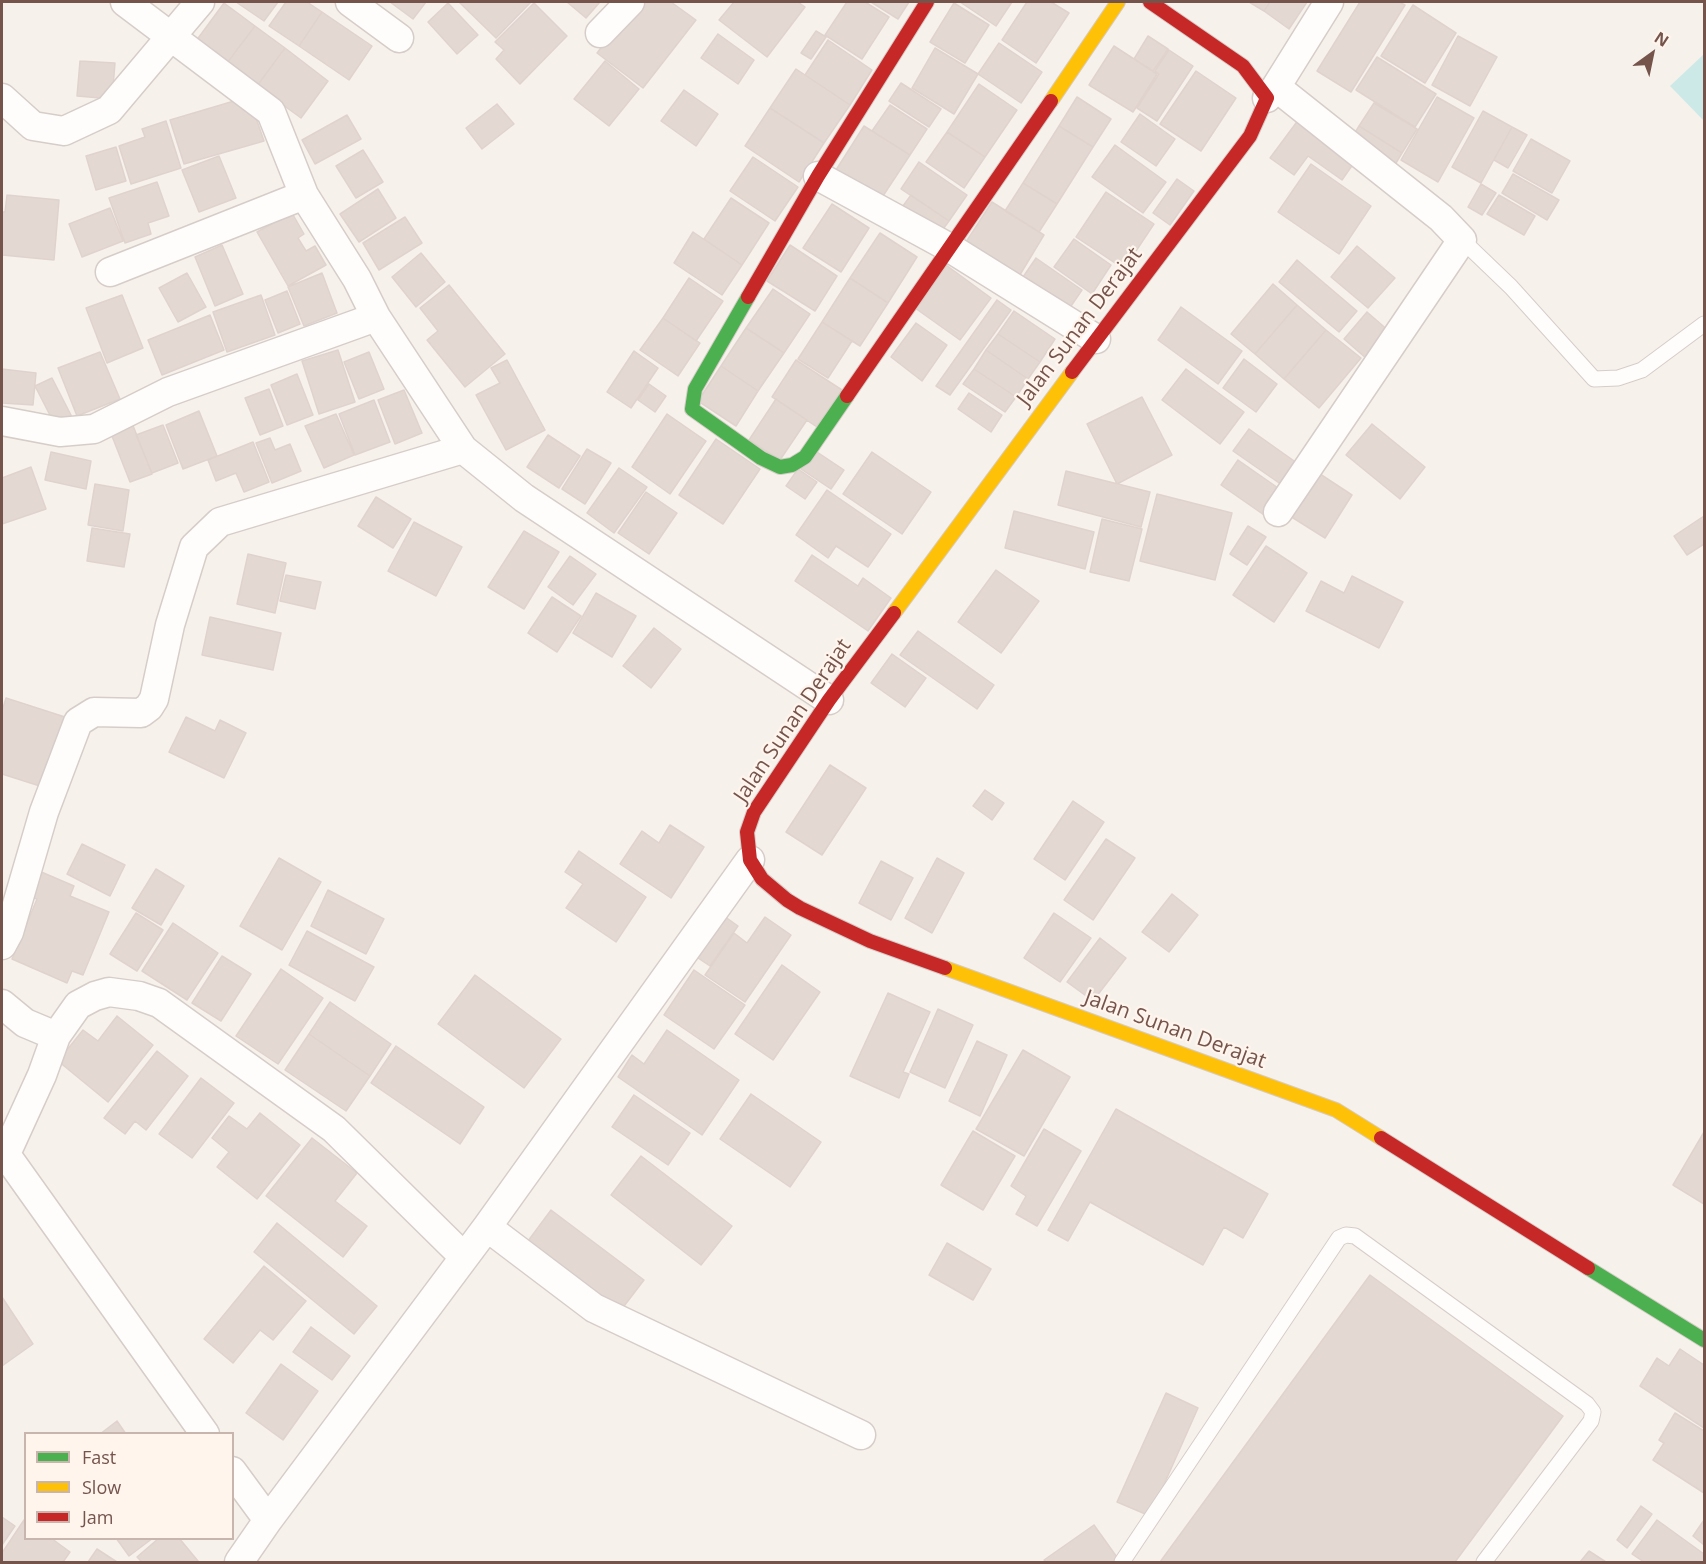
<!DOCTYPE html>
<html>
<head>
<meta charset="utf-8">
<style>
  body { margin:0 }
  #map { position:relative; width:1706px; height:1564px; overflow:hidden; background:#f7f1ec; font-family:"Open Sans",sans-serif }
  canvas { display:block }
  .frame { position:absolute; inset:0; border:3px solid #75544c; pointer-events:none }
  .legend { position:absolute; left:24px; top:1432px; width:210px; height:108px; box-sizing:border-box; background:#fff5ed; border:2px solid #c8b5ad; margin:0; padding:8px 10px; list-style:none; font-size:18px; color:#75544c }
  .legend li { display:flex; align-items:center; gap:12px; height:30px }
  .legend b { width:30px; border:2px solid #c8b5ad }
  .north { position:absolute; left:1622px; top:24px; width:60px; height:60px; -webkit-text-stroke:4px #fff5ed; paint-order:stroke; rotate:33deg; font-size:16px; font-weight:700; line-height:24px; text-align:center; color:#75544c }
  .north::after { content:''; display:block; margin:auto; width:21px; height:27px; background:#75544c; clip-path:polygon(50% 0,100% 100%,50% 72%,0 100%) }
</style>
</head>
<body>
<div id="map">
<canvas width="1706" height="1564"></canvas>
<div class="frame"></div>
<ul class="legend">
<li><b style="height:8px;background:#4caf50"></b>Fast</li>
<li><b style="height:8px;background:#ffc107"></b>Slow</li>
<li><b style="height:8px;background:#c62828"></b>Jam</li>
</ul>
<div class="north">N</div>
</div>
<script>
const ctx = document.querySelector('canvas').getContext('2d');
ctx.lineJoin = 'round';
function paint(path, color) {
  ctx.fillStyle = color;
  ctx.fill(path, 'evenodd');
}
function poly(rows) {
  const path = new Path2D();
  for (const r of rows) {
    path.moveTo(r[0], r[1]);
    for (let i = 2; i < r.length; i += 2) path.lineTo(r[i], r[i + 1]);
  }
  return path;
}
function trace(path, color, width, dash) {
  ctx.strokeStyle = color;
  ctx.lineWidth = width;
  ctx.lineCap = dash ? 'butt' : 'round';
  ctx.setLineDash(dash || []);
  ctx.stroke(path);
}
function label(font, color, halo, rows, align = 'center') {
  ctx.font = font + ' "Open Sans",sans-serif';
  ctx.lineWidth = 4.5;
  ctx.setLineDash([]);
  ctx.textBaseline = 'middle';
  ctx.strokeStyle = halo;
  ctx.fillStyle = color;
  for (const [text, x, y, turn = 0] of rows) {
    ctx.save();
    ctx.translate(x, y);
    ctx.rotate((+turn || 0) * Math.PI / 180);
    ctx.textAlign = isNaN(turn) ? turn : align;
    if (halo) ctx.strokeText(text, 0, 0);
    ctx.fillText(text, 0, 0);
    ctx.restore();
  }
}
const water = poly([
  [1704,54,1704,121,1670,86]
]);
const building = poly([
  [236,2,278,2,264,21,236,2],
  [286,2,307,2,322,12,299,46,269,26,286,2],
  [390,2,426,2,413,19,390,2],
  [459,2,531,2,496,38,459,2],
  [567,2,600,2,586,18,567,2],
  [637,2,671,2,696,20,643,88,597,53,637,2],
  [734,2,798,2,805,7,767,57,719,20,734,2],
  [847,2,865,2,889,17,862,59,825,35,847,2],
  [871,2,909,2,898,19,871,2],
  [960,2,1012,2,996,26,960,2],
  [1027,2,1051,2,1069,13,1036,63,1002,40,1027,2],
  [1249,2,1270,2,1264,11,1249,2],
  [1270,2,1307,2,1289,29,1264,11,1270,2],
  [1360,2,1399,2,1405,5,1351,92,1317,71,1360,2],
  [224,3,255,26,227,63,196,41,224,3],
  [448,3,478,35,457,54,428,22,448,3],
  [534,3,567,36,520,84,496,59,504,50,495,42,534,3],
  [954,3,989,25,965,63,930,42,954,3],
  [1413,5,1456,33,1425,83,1381,56,1413,5],
  [322,12,372,46,349,80,299,46,322,12],
  [255,26,285,48,257,86,227,63,255,26],
  [816,31,826,37,811,59,801,53,816,31],
  [718,34,754,60,738,84,701,58,718,34],
  [1148,36,1168,49,1153,71,1134,59,1148,36],
  [1458,36,1497,57,1470,106,1432,85,1458,36],
  [828,40,872,70,850,105,805,75,828,40],
  [999,43,1042,72,1021,103,978,74,999,43],
  [1114,46,1157,74,1133,112,1089,85,1114,46],
  [285,48,328,81,301,118,257,86,285,48],
  [935,48,978,74,954,114,912,88,935,48],
  [1169,50,1193,66,1157,121,1137,108,1159,74,1155,71,1169,50],
  [1377,57,1436,94,1415,127,1356,90,1377,57],
  [80,61,115,63,112,99,77,96,80,61],
  [605,61,639,89,609,126,574,99,605,61],
  [796,69,850,105,824,143,770,108,796,69],
  [1196,71,1236,98,1201,151,1160,124,1196,71],
  [901,83,941,109,929,127,889,101,901,83],
  [979,84,1017,110,985,157,947,132,979,84],
  [684,90,718,114,696,146,661,121,684,90],
  [1077,97,1111,119,1093,147,1059,126,1077,97],
  [1437,97,1474,118,1438,182,1401,160,1437,97],
  [234,101,256,118,264,141,184,164,170,120,234,101],
  [1374,103,1417,129,1402,153,1359,126,1374,103],
  [497,104,514,124,482,149,466,128,497,104],
  [890,105,927,129,910,155,872,131,890,105],
  [770,108,824,143,799,182,745,146,770,108],
  [1483,111,1512,127,1481,183,1452,167,1483,111],
  [1140,114,1175,139,1156,166,1121,142,1140,114],
  [347,115,361,139,315,164,302,140,347,115],
  [1299,119,1356,160,1342,180,1308,156,1294,175,1270,158,1299,119],
  [166,121,181,168,131,184,119,146,145,137,142,129,166,121],
  [864,126,910,155,881,199,836,170,864,126],
  [1059,126,1093,147,1057,204,1023,183,1059,126],
  [1359,126,1402,153,1393,168,1350,141,1359,126],
  [1512,127,1527,135,1508,168,1494,160,1512,127],
  [947,132,985,157,964,188,926,162,947,132],
  [1531,139,1570,161,1552,193,1513,171,1531,139],
  [1115,145,1166,182,1143,213,1092,177,1115,145],
  [116,147,126,181,96,190,86,156,116,147],
  [363,150,383,182,356,198,336,166,363,150],
  [219,156,236,198,199,212,182,170,219,156],
  [753,157,798,187,775,221,730,191,753,157],
  [919,162,967,195,949,221,901,189,919,162],
  [1311,164,1371,206,1339,254,1278,212,1311,164],
  [1513,174,1559,200,1547,220,1502,193,1513,174],
  [1177,179,1194,191,1170,225,1153,213,1177,179],
  [157,182,169,216,148,223,151,234,125,243,109,198,157,182],
  [1023,183,1057,204,1039,232,1005,211,1023,183],
  [1481,184,1496,193,1482,215,1468,207,1481,184],
  [378,189,396,218,359,242,340,214,378,189],
  [1106,192,1154,224,1124,269,1076,237,1106,192],
  [7,195,59,200,54,260,2,255,2,212,5,212,7,195],
  [911,195,949,221,938,236,900,210,911,195],
  [1499,195,1535,216,1524,235,1487,214,1499,195],
  [731,198,769,223,742,265,704,239,731,198],
  [992,202,1044,235,1018,278,964,245,992,202],
  [832,204,869,228,841,272,803,248,832,204],
  [110,208,123,241,82,257,69,224,110,208],
  [292,213,304,234,298,238,306,251,315,246,326,265,288,286,257,232,292,213],
  [405,217,422,243,379,270,363,243,405,217],
  [693,232,742,265,722,295,674,263,693,232],
  [880,233,917,257,888,303,850,278,880,233],
  [1074,239,1111,265,1092,294,1054,267,1074,239],
  [222,245,243,294,215,306,195,257,222,245],
  [790,245,837,276,815,311,767,281,790,245],
  [1357,246,1395,278,1368,308,1331,277,1357,246],
  [421,253,445,282,416,307,392,277,421,253],
  [1036,258,1082,290,1069,309,1023,277,1036,258],
  [1297,260,1357,311,1339,332,1279,282,1297,260],
  [946,265,991,298,960,340,915,308,946,265],
  [187,273,206,307,178,322,159,288,187,273],
  [322,273,337,313,304,326,288,287,322,273],
  [689,278,723,301,696,341,663,318,689,278],
  [850,278,888,303,860,346,822,322,850,278],
  [1273,284,1297,305,1255,354,1231,334,1273,284],
  [449,285,505,354,465,387,427,340,438,331,420,308,449,285],
  [773,289,810,314,784,353,746,328,773,289],
  [287,291,300,324,278,333,265,300,287,291],
  [122,295,143,348,107,363,86,308,122,295],
  [261,295,275,335,227,352,213,312,261,295],
  [997,300,1011,310,950,395,936,386,997,300],
  [1297,305,1326,330,1284,379,1255,354,1297,305],
  [1181,307,1242,351,1218,384,1158,340,1181,307],
  [1014,311,1055,339,1040,362,998,334,1014,311],
  [1367,312,1390,332,1367,359,1344,339,1367,312],
  [210,315,224,350,162,375,148,340,210,315],
  [663,318,700,343,678,376,640,350,663,318],
  [822,322,852,341,828,378,798,359,822,322],
  [916,323,947,345,922,381,891,357,916,323],
  [746,328,784,353,758,391,721,366,746,328],
  [1326,330,1361,358,1319,408,1284,379,1326,330],
  [998,334,1040,362,1028,379,986,350,998,334],
  [338,350,355,402,319,414,302,361,338,350],
  [986,350,1028,379,1016,397,974,369,986,350],
  [634,351,658,368,631,408,607,392,634,351],
  [100,352,120,399,77,416,58,368,100,352],
  [369,352,384,389,359,399,344,362,369,352],
  [1244,359,1277,384,1256,412,1223,388,1244,359],
  [507,360,545,430,506,450,476,395,500,383,491,368,507,360],
  [796,360,842,390,817,427,772,397,796,360],
  [721,366,758,391,736,426,698,401,721,366],
  [2,369,36,373,33,405,2,403,2,369],
  [974,369,1016,397,1005,412,963,384,974,369],
  [1186,369,1244,412,1220,444,1162,400,1186,369],
  [297,374,313,415,287,425,271,385,297,374],
  [52,378,72,417,55,425,35,386,52,378],
  [649,384,666,396,655,412,638,400,649,384],
  [269,389,283,426,260,435,245,398,269,389],
  [404,390,422,433,395,444,378,400,404,390],
  [969,393,1002,415,991,432,958,409,969,393],
  [1142,397,1172,455,1117,484,1087,424,1142,397],
  [776,399,807,420,780,460,749,440,776,399],
  [374,400,390,442,355,455,339,414,374,400],
  [199,411,217,456,183,469,166,425,199,411],
  [336,414,354,455,324,468,305,426,336,414],
  [667,414,706,441,670,494,632,467,667,414],
  [132,423,152,474,130,482,110,431,132,423],
  [1372,424,1425,467,1400,499,1346,455,1372,424],
  [163,425,178,463,152,473,136,435,163,425],
  [1249,429,1297,463,1282,485,1233,451,1249,429],
  [548,435,580,456,559,488,527,467,548,435],
  [270,438,275,450,290,444,301,471,272,483,256,443,270,438],
  [716,439,760,469,723,524,679,495,716,439],
  [253,442,269,482,244,492,236,473,216,481,208,460,253,442],
  [587,449,611,463,585,504,562,489,587,449],
  [814,450,844,470,831,489,801,469,814,450],
  [51,452,91,461,86,489,45,480,51,452],
  [872,452,931,492,902,534,843,494,872,452],
  [1238,460,1281,490,1264,515,1221,485,1238,460],
  [31,467,46,509,2,524,2,478,31,467],
  [619,468,647,487,614,533,587,513,619,468],
  [798,469,817,482,805,499,786,486,798,469],
  [1066,471,1150,492,1141,527,1058,505,1066,471],
  [1317,472,1352,495,1325,538,1290,516,1317,472],
  [95,484,129,490,123,531,88,525,95,484],
  [827,490,891,534,868,567,836,546,828,558,796,535,827,490],
  [646,492,677,513,649,554,618,533,646,492],
  [1157,494,1232,513,1215,580,1140,561,1157,494],
  [376,497,411,519,393,548,358,526,376,497],
  [1014,511,1094,532,1085,569,1005,548,1014,511],
  [1704,516,1704,544,1687,555,1674,536,1704,516],
  [1102,519,1142,529,1129,581,1090,572,1102,519],
  [414,522,462,547,436,596,388,571,414,522],
  [1248,526,1266,537,1247,565,1230,554,1248,526],
  [92,528,130,534,124,567,87,561,92,528],
  [524,531,559,552,524,609,488,587,524,531],
  [1266,546,1307,573,1274,622,1233,595,1266,546],
  [248,554,286,563,275,613,237,604,248,554],
  [812,555,858,586,863,578,891,598,868,631,795,581,812,555],
  [570,556,596,574,573,605,548,587,570,556],
  [996,570,1039,601,1001,653,958,622,996,570],
  [286,575,321,582,315,609,280,601,286,575],
  [1352,576,1403,602,1379,648,1306,611,1321,581,1344,593,1352,576],
  [596,593,636,616,612,657,573,633,596,593],
  [552,597,581,616,557,652,528,633,552,597],
  [210,617,281,633,273,670,202,655,210,617],
  [654,628,681,649,651,688,623,666,654,628],
  [918,631,994,685,977,709,900,655,918,631],
  [892,654,926,678,905,707,871,683,892,654],
  [6,698,65,717,43,787,2,774,2,711,6,698],
  [186,717,215,731,220,720,246,733,224,778,169,752,186,717],
  [830,765,866,788,822,855,786,832,830,765],
  [985,790,1004,803,992,820,973,806,985,790],
  [1073,801,1104,822,1065,880,1034,859,1073,801],
  [670,825,704,847,671,898,620,864,642,831,659,843,670,825],
  [1106,839,1135,858,1093,920,1064,900,1106,839],
  [82,844,125,865,110,896,67,874,82,844],
  [579,851,646,897,616,942,566,908,583,884,565,872,579,851],
  [279,858,321,882,282,950,240,926,279,858],
  [937,858,964,873,932,933,905,918,937,858],
  [881,861,913,878,891,920,859,903,881,861],
  [156,869,184,886,161,925,132,908,156,869],
  [39,871,74,886,70,896,109,912,83,975,72,971,67,983,12,959,37,899,29,896,39,871],
  [328,890,384,919,366,954,311,926,328,890],
  [1172,894,1198,915,1169,952,1142,932,1172,894],
  [717,911,738,926,710,966,689,952,717,911],
  [136,913,163,930,137,971,110,954,136,913],
  [1054,913,1091,938,1060,982,1024,958,1054,913],
  [765,917,791,935,745,1002,705,975,734,933,747,943,765,917],
  [173,923,218,953,187,1000,142,971,173,923],
  [307,931,374,967,355,1001,289,965,307,931],
  [1100,938,1126,958,1093,1001,1067,982,1100,938],
  [222,956,251,974,221,1021,192,1003,222,956],
  [782,965,820,992,773,1060,735,1034,782,965],
  [281,969,323,998,278,1064,236,1036,281,969],
  [694,970,745,1005,714,1049,664,1015,694,970],
  [475,975,561,1039,524,1088,438,1024,475,975],
  [888,993,930,1012,903,1072,909,1074,899,1098,850,1076,888,993],
  [330,1002,391,1044,370,1076,309,1034,330,1002],
  [938,1009,973,1025,945,1088,910,1072,938,1009],
  [117,1016,153,1045,108,1102,58,1061,83,1030,98,1041,117,1016],
  [667,1030,739,1080,702,1135,618,1077,632,1055,644,1064,667,1030],
  [309,1034,370,1076,346,1111,285,1070,309,1034],
  [977,1041,1007,1055,980,1116,949,1101,977,1041],
  [396,1046,484,1107,460,1144,371,1083,396,1046],
  [1023,1050,1070,1077,1024,1156,976,1129,1023,1050],
  [157,1051,188,1076,146,1130,135,1121,125,1134,104,1118,157,1051],
  [201,1078,234,1103,192,1158,159,1134,201,1078],
  [751,1094,821,1142,790,1187,720,1139,751,1094],
  [634,1095,690,1133,668,1165,612,1127,634,1095],
  [1116,1109,1268,1194,1243,1238,1224,1227,1203,1265,1090,1202,1068,1241,1048,1230,1116,1109],
  [260,1113,300,1145,257,1199,217,1167,229,1152,212,1138,229,1116,247,1129,260,1113],
  [1044,1129,1081,1151,1037,1226,1016,1214,1026,1196,1011,1186,1044,1129],
  [973,1131,1015,1156,983,1210,941,1185,973,1131],
  [1704,1132,1704,1204,1673,1185,1704,1132],
  [312,1138,357,1173,335,1201,367,1226,343,1257,266,1196,312,1138],
  [641,1156,732,1226,701,1265,611,1195,641,1156],
  [551,1210,644,1280,618,1314,525,1245,551,1210],
  [277,1223,377,1306,354,1334,254,1252,277,1223],
  [947,1243,991,1269,973,1300,929,1275,947,1243],
  [264,1266,306,1301,273,1340,260,1330,233,1363,204,1339,264,1266],
  [1370,1275,1563,1416,1455,1562,1160,1562,1370,1275],
  [2,1297,33,1344,2,1366,2,1297],
  [311,1327,350,1356,332,1380,293,1352,311,1327],
  [1680,1349,1704,1365,1704,1428,1640,1386,1657,1358,1669,1366,1680,1349],
  [281,1364,318,1391,283,1440,246,1413,281,1364],
  [1166,1393,1198,1408,1150,1516,1117,1502,1166,1393],
  [1675,1413,1704,1431,1704,1493,1653,1460,1664,1443,1659,1440,1675,1413],
  [117,1421,126,1434,100,1434,117,1421],
  [1641,1506,1652,1514,1627,1548,1617,1540,1641,1506],
  [2,1517,15,1526,2,1545,2,1517],
  [24,1520,26,1538,51,1538,70,1552,63,1562,2,1562,2,1553,24,1520],
  [1657,1520,1704,1554,1704,1562,1644,1562,1632,1554,1657,1520],
  [1704,1520,1704,1545,1693,1536,1704,1520],
  [1094,1525,1119,1560,1116,1562,1046,1562,1044,1560,1094,1525],
  [116,1538,153,1538,129,1556,116,1538],
  [159,1538,179,1538,198,1561,142,1562,137,1557,159,1538],
  [97,1549,117,1562,88,1562,97,1549],
  [1589,1551,1606,1562,1580,1562,1589,1551]
]);
const lane = poly([
  [1462,240,1511,287,1594,379,1618,378,1642,370,1704,324],
  [1122,1562,1339,1238,1346,1235,1355,1236,1587,1404,1593,1412,1591,1421,1484,1562]
]);
const street = poly([
  [125,2,271,112,304,195,357,279,376,317,463,449,524,498,829,700],
  [350,2,399,38],
  [600,33,630,2],
  [1276,87,1441,218,1462,240,1278,512],
  [2,98,33,126,64,131,109,110,200,2],
  [1267,98,1276,87,1329,2],
  [818,176,950,248,1096,339],
  [110,272,304,195],
  [2,421,60,432,94,429,168,392,376,317],
  [2,945,9,932,44,812,78,722,94,712,141,713,149,707,154,699,170,625,194,547,220,522,463,449],
  [2,1004,25,1023,56,1036],
  [2,1149,205,1434],
  [5,1156,42,1075,56,1036,78,1005,95,996,109,992,139,996,159,1003,334,1129,463,1256],
  [487,1227,594,1308,861,1435],
  [232,1471,268,1520],
  [239,1562,268,1520,487,1227,750,860]
]);
const fast = poly([
  [748,297,695,389,692,409,761,458,780,467,792,465,805,457,847,396],
  [1588,1268,1704,1340]
]);
const slow = poly([
  [1051,101,1118,2],
  [894,613,1072,372],
  [945,968,1336,1110,1381,1138]
]);
const jam = poly([
  [748,297,818,176,927,2],
  [1072,372,1250,136,1267,98,1243,66,1150,2],
  [847,396,1051,101],
  [894,613,829,700,754,812,747,832,750,860,762,879,787,900,800,908,870,941,945,968],
  [1381,1138,1588,1268]
]);
const streetNames = [
  ["Jalan Sunan Derajat",1080,327,-53],
  ["Jalan Sunan Derajat",793,721,-56],
  ["Jalan Sunan Derajat",1175,1030,20]
];
paint(water, '#cde9e7');
paint(building, '#e4d8d3');
trace(building, '#e0d3ce', 1.5);
trace(lane, '#d6cdc8', 17);
trace(street, '#d6cdc8', 31);
trace(fast, '#d6ccc8', 16);
trace(slow, '#d6ccc8', 16);
trace(jam, '#d6ccc8', 16);
trace(lane, '#fefdfc', 15);
trace(street, '#fefdfc', 28);
trace(fast, '#4caf50', 14);
trace(slow, '#ffc107', 14);
trace(jam, '#c62828', 14);
label('21px', '#75544c', '#fff5ed', streetNames);
</script>
</body>
</html>
